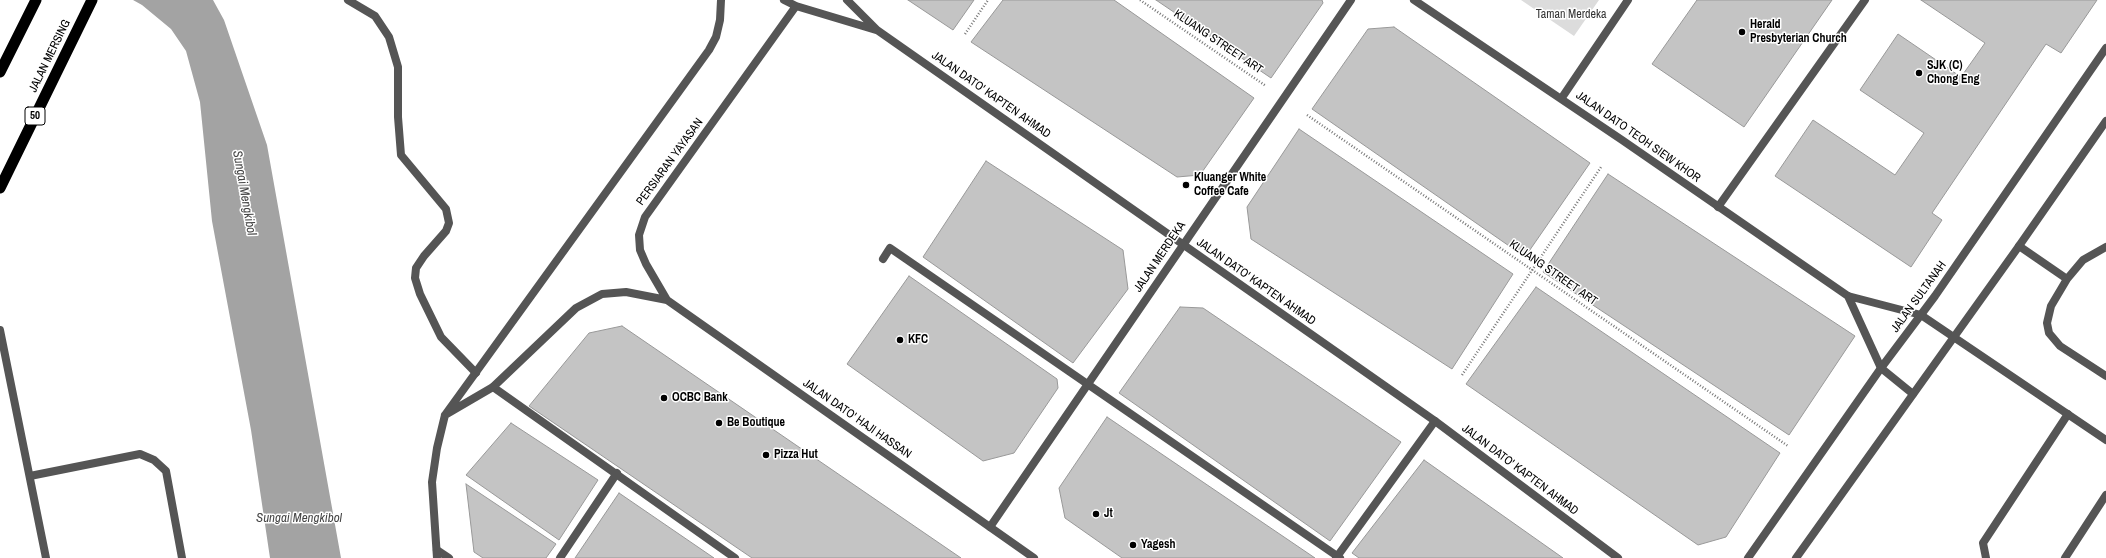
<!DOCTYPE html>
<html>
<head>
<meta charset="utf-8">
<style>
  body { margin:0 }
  canvas { display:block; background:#fff }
</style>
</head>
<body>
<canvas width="2106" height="558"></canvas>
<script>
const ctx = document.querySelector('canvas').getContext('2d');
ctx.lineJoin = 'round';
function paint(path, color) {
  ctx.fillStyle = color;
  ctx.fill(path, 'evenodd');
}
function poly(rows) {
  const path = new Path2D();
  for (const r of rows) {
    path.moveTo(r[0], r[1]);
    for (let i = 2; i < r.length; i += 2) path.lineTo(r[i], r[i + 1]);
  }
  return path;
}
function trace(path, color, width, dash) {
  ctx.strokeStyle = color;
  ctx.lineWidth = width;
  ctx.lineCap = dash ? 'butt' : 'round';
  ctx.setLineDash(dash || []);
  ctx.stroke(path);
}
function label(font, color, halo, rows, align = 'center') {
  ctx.font = font + ' "Archivo Narrow",sans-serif';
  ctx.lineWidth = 3;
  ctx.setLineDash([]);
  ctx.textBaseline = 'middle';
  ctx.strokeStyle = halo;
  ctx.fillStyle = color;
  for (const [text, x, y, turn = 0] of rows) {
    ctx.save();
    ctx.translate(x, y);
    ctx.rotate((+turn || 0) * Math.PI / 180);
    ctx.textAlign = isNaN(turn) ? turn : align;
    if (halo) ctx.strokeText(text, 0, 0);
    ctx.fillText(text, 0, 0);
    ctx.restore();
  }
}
const green = poly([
  [1521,0,1599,0,1574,36]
]);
const water = poly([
  [133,0,213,0,224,20,267,145,341,558,270,558,251,430,212,221,200,102,186,51,171,29,142,5]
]);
const building = poly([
  [908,0,974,0,953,30,908,0],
  [1003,0,1114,0,1254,98,1200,175,1177,177,971,42,1003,0],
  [1156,0,1322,0,1323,3,1271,78,1156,0],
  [1697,0,1832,0,1744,127,1652,64,1697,0],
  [1921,0,2097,0,2061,53,2046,44,1932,213,1942,220,1911,267,1775,176,1813,120,1895,175,1924,133,1860,90,1898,34,1961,77,1985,43,1921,0],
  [1394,27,1590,163,1525,257,1312,109,1368,29,1394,27],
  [1299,129,1513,274,1452,369,1251,239,1247,207,1299,129],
  [986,161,1123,250,1128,289,1073,363,923,257,986,161],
  [1608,174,1855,336,1789,435,1543,272,1608,174],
  [909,276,1057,379,1058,388,1014,453,983,461,847,364,909,276],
  [1536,287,1780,453,1726,537,1698,545,1466,384,1536,287],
  [1180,307,1203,308,1401,442,1330,541,1119,393,1180,307],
  [622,326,961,558,752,558,529,406,589,333,622,326],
  [1107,417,1315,558,1122,558,1065,518,1059,488,1107,417],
  [511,423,598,480,559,540,466,475,511,423],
  [1424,460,1563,558,1359,558,1352,553,1424,460],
  [466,484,556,544,546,558,483,558,474,552,466,484],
  [619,493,714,558,575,558,619,493]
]);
const path = poly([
  [1140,0,1266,86],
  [965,34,988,0],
  [1307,115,1788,446],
  [1462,375,1601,167]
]);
const service = poly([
  [348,0,375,16,389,37,398,67,398,117,401,155,446,209,449,223,446,231,424,256,416,268,415,278,420,294,441,337,476,373],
  [1718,207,1865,0],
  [2019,246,2067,279,2083,260,2106,247],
  [883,259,890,248,1340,558],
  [2067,279,2051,306,2047,323,2049,333,2060,346,2106,376],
  [493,387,735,558],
  [30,476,140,454,154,460,166,471,182,558],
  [560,558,617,473],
  [1336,558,1435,421],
  [1986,558,1983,543,2068,414],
  [2065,558,2106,495]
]);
const minor = poly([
  [1414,0,1622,140,1848,296,1921,315,2106,440],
  [1561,99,1628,0],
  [1848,296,1881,368,1913,394],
  [0,330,46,558],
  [990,527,1351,0],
  [437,550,449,558]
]);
const tertiary = poly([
  [784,0,796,6,876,30],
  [847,0,877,30,1435,421,1618,558],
  [667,300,646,264,640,250,639,235,645,217,796,6],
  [445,415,493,387,576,308,602,294,626,292,667,300,1034,558],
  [437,558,432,482,437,448,445,415,709,50,716,37,720,20,721,0],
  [1748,558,1881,368,1935,296,2106,48],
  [1796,558,2019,246,2106,121]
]);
const trunk = poly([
  [0,72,36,0],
  [0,188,92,0]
]);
const markers = [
  [1742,32,4,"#000"],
  [1919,73,4,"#000"],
  [1186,185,4,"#000"],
  [900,340,4,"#000"],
  [664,398,4,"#000"],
  [719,423,4,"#000"],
  [766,455,4,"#000"],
  [1096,514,4,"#000"],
  [1133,545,4,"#000"]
];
const shields = [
  [35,116,20]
];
const shieldNames = [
  ["50",35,116]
];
const parkNames = [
  ["Taman Merdeka",1571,15]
];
const poiNames = [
  ["Herald",1750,25],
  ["Presbyterian Church",1750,39],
  ["SJK (C)",1927,66],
  ["Chong Eng",1927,80],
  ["Kluanger White",1194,178],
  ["Coffee Cafe",1194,192],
  ["KFC",908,340],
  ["OCBC Bank",672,398],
  ["Be Boutique",727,423],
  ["Pizza Hut",774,455],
  ["Jt",1104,514],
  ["Yagesh",1141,545]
];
const streetNames = [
  ["KLUANG STREET ART",1218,42,34],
  ["JALAN MERSING",50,56,-64],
  ["JALAN DATO' KAPTEN AHMAD",991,95,35],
  ["JALAN DATO TEOH SIEW KHOR",1638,137,35],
  ["PERSIARAN YAYASAN",670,162,-54],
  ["JALAN MERDEKA",1160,257,-56],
  ["KLUANG STREET ART",1553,273,35],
  ["JALAN DATO' KAPTEN AHMAD",1256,282,35],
  ["JALAN SULTANAH",1919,297,-54],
  ["JALAN DATO' HAJI HASSAN",857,419,35],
  ["JALAN DATO' KAPTEN AHMAD",1520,470,37]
];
const waterNames = [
  ["Sungai Mengkibol",244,193,80],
  ["Sungai Mengkibol",299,519]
];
paint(green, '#dcdcdc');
paint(water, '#a3a3a3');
paint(building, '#c4c4c4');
trace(building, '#999', 1);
trace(path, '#777', 2.5, [1, 2]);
trace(service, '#555', 8);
trace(minor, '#555', 8);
trace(tertiary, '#555', 8);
trace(trunk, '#000', 11);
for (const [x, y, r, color] of markers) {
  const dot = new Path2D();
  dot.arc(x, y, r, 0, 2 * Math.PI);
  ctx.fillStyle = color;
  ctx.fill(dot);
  trace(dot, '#fff', 1.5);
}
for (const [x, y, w] of shields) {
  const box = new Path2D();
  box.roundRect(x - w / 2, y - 9, w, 18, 3);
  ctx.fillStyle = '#fff';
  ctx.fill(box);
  trace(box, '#000', 1);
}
label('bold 11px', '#000', null, shieldNames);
label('12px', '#333', '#fff', parkNames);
label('bold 12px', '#000', '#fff', poiNames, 'left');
label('12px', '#000', '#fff', streetNames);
label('italic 13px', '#444', '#fff', waterNames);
</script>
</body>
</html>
